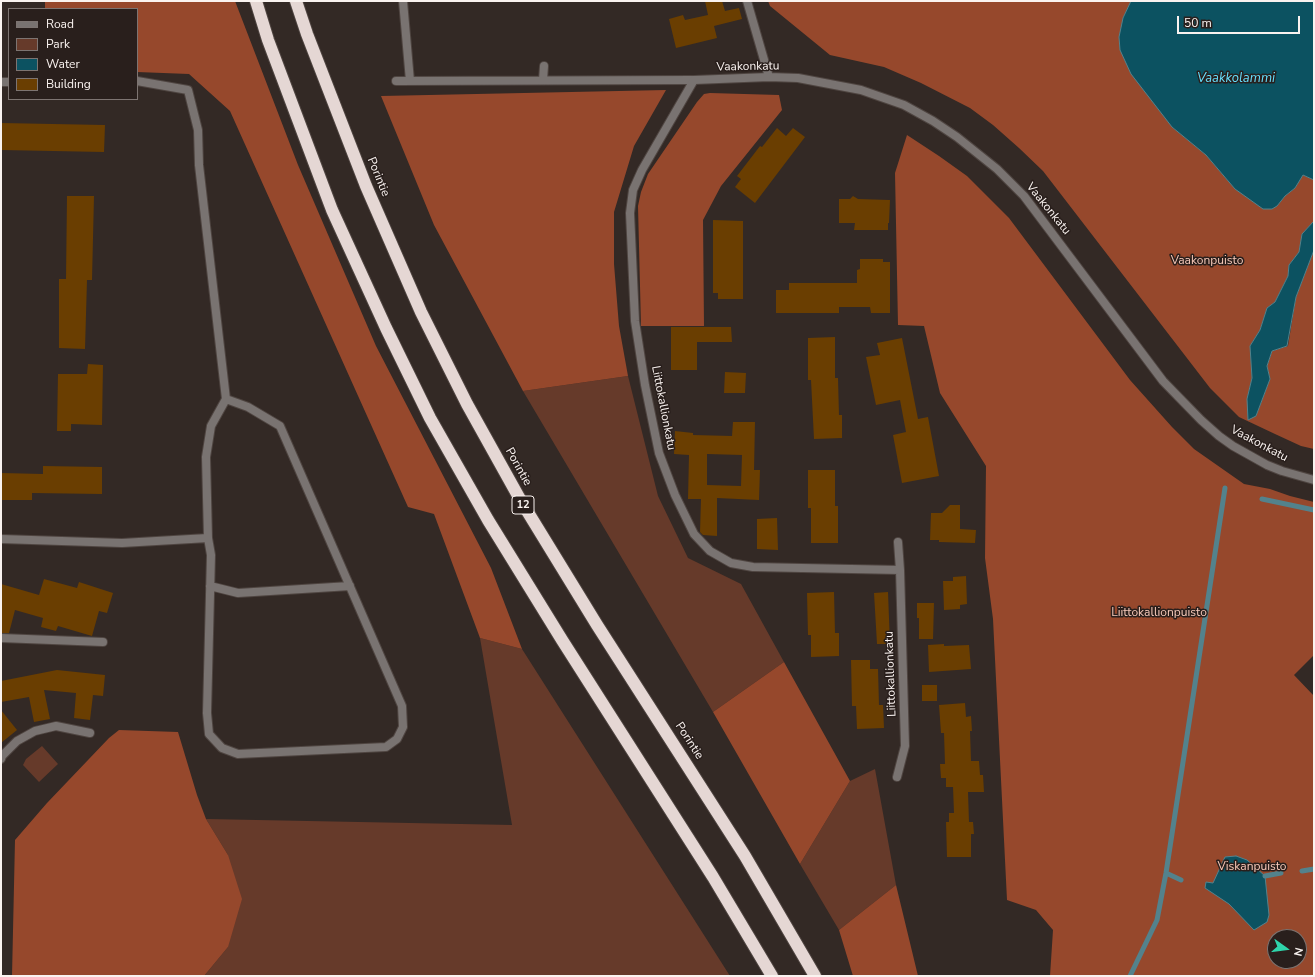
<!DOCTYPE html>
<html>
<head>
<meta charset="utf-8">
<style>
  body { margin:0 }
  #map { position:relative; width:1315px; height:977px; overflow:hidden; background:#332925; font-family:"Nunito Sans",sans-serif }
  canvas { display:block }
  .frame { position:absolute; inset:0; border:2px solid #faf3f0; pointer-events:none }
  .legend { position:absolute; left:8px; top:8px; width:130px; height:92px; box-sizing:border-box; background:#291f1c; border:1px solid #7d7471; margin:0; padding:5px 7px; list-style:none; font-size:12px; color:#faf3f0 }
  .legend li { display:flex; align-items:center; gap:8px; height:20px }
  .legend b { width:20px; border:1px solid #7d7471 }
  .north { position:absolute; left:1267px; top:929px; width:40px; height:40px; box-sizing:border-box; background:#291f1c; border:1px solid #7d7471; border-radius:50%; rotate:104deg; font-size:11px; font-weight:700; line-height:16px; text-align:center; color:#faf3f0 }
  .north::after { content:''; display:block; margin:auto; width:14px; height:18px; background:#2fd4aa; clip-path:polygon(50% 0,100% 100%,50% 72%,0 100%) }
  .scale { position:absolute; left:1177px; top:16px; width:123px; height:18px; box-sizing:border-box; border:2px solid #faf3f0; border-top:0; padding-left:5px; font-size:12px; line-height:14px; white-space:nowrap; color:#faf3f0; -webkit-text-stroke:3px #291f1c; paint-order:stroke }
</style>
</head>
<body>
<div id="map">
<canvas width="1315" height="977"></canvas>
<div class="frame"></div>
<ul class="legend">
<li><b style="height:5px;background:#797371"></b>Road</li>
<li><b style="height:11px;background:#663a2a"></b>Park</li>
<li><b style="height:11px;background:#0c5261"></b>Water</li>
<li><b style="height:11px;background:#6a3e01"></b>Building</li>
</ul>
<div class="north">N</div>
<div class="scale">50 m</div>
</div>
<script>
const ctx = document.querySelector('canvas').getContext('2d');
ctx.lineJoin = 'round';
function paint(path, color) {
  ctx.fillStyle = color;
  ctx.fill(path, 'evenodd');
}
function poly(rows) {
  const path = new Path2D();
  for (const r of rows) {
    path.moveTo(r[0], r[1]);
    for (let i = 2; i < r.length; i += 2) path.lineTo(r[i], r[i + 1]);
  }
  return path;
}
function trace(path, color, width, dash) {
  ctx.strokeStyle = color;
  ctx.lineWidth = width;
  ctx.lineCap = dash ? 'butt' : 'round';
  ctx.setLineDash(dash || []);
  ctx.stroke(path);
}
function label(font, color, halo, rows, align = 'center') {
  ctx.font = font + ' "Nunito Sans",sans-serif';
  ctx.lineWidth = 3;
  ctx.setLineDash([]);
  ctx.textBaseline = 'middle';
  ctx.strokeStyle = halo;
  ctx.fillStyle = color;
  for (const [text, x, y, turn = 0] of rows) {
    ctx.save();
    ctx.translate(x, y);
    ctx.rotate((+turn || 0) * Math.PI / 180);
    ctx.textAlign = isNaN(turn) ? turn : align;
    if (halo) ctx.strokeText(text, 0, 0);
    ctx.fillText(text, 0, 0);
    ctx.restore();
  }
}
const green = poly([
  [628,376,658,496,688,558,741,584,784,662,713,712,523,391],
  [480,638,522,649,730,976,204,976,228,947,228,855,206,819,512,825],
  [42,746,58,764,39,782,23,765,26,759],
  [875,769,896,885,839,930,800,864,850,781]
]);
const forest = poly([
  [45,1,235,1,298,165,376,346,491,568,522,649,480,638,434,514,408,507,230,111,189,74,137,72,137,9,45,9],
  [768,1,1131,1,1123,18,1172,127,1206,155,1235,189,1277,206,1285,196,1295,188,1303,175,1314,180,1314,221,1302,234,1299,252,1289,265,1288,276,1275,302,1267,308,1260,330,1250,346,1252,378,1247,399,1256,416,1270,379,1267,366,1272,351,1288,346,1296,297,1314,250,1314,449,1301,446,1275,434,1239,417,1210,388,1043,171,1019,148,993,125,970,108,921,83,884,67,830,55,770,6],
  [666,90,634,146,614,212,614,264,619,326,628,376,523,391,434,225,381,96],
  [710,93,779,95,782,110,721,186,703,220,704,326,641,326,638,206,641,192,648,174,697,102,704,94],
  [907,135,939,156,967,176,1009,218,1130,380,1172,427,1194,449,1244,484,1270,489,1290,496,1314,502,1314,655,1294,675,1314,696,1314,976,1050,976,1053,930,1036,910,1007,900,993,619,985,558,986,466,940,393,924,326,898,325,895,173],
  [1275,937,1299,937,1299,961,1275,961],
  [784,662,850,781,800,864,713,712],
  [119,730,178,732,197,795,206,819,228,855,242,899,228,947,204,976,12,976,15,840,47,803,109,738],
  [896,885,918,976,853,976,839,930]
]);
const water = poly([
  [1131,1,1314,1,1314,180,1303,175,1295,188,1285,196,1277,206,1272,209,1263,209,1235,189,1206,155,1172,127,1131,74,1120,50,1119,37,1123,18,1131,1],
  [1314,221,1314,250,1296,297,1287,346,1272,351,1267,366,1270,379,1256,416,1248,420,1247,399,1252,378,1250,346,1260,330,1267,308,1275,302,1288,276,1289,265,1299,252,1302,234,1314,221],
  [1236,856,1247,860,1265,876,1269,915,1267,922,1254,930,1229,904,1205,888,1206,882,1213,883,1225,857,1236,856]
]);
const stream = poly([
  [1262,499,1314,510],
  [1302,871,1314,869],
  [1166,873,1181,880],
  [1265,876,1281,873],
  [1130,976,1157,920,1166,873,1225,488]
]);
const building = poly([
  [705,1,722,1,725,11,739,8,742,19,714,26,717,38,676,48,669,19,683,15,685,20,708,15],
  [1,123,105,125,104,152,1,150],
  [777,128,786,136,793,128,805,137,755,203,735,187,741,179,737,176,760,146,762,147],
  [67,196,94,196,92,280,87,280,85,349,59,348,59,279,66,279],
  [853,196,858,199,890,200,889,223,888,223,888,230,854,230,855,223,839,223,839,199,850,199],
  [713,220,743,221,743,299,718,299,718,293,713,293],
  [860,259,883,259,883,262,890,262,890,313,871,313,870,307,839,307,839,313,776,313,776,290,789,290,789,283,857,283,857,270,860,269],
  [671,327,731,327,732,342,697,342,697,370,671,370],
  [835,337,835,378,838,378,839,415,842,415,842,438,814,439,811,380,808,380,808,338],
  [902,338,918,419,928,417,939,476,902,483,893,435,906,432,900,400,876,405,866,357,880,355,877,343],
  [88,364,103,365,102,425,71,424,71,431,57,431,58,374,87,374],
  [725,372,746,373,745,393,724,393],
  [733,422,755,422,754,470,760,470,759,500,717,498,717,536,703,535,700,532,701,499,688,499,689,455,674,454,675,431,693,433,693,435,732,436],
  [707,454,742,455,741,486,707,485],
  [43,466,102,467,102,494,32,493,32,500,1,500,1,473,43,474],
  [808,470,835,470,835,506,838,506,838,543,811,543,811,508,808,508],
  [950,505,960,505,960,529,976,530,975,543,939,542,939,540,930,540,931,513,942,513],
  [777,518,778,550,757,549,757,519],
  [966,576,967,604,960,605,960,609,944,610,943,581,953,581,953,577],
  [44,579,77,588,79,582,113,593,107,613,99,611,92,636,58,626,56,631,41,627,43,618,15,610,9,633,1,633,1,584,39,595],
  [834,592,835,633,839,633,839,656,811,657,811,635,808,635,807,593],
  [888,592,890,644,877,644,874,593],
  [917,603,934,603,933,639,919,639,919,618,917,618],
  [944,644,944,646,969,645,971,669,929,672,928,645],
  [851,660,870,660,870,669,878,669,879,705,883,705,884,728,857,729,856,706,852,706],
  [57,670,105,675,103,696,93,695,90,720,74,718,76,693,44,690,50,719,34,722,29,697,1,702,1,681],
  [922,685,937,685,937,701,922,701],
  [965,703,966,717,971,716,972,731,970,731,971,761,979,761,980,775,983,775,984,792,968,792,969,822,973,822,974,834,971,834,971,857,947,857,946,822,949,822,949,813,954,813,953,787,946,787,946,778,941,778,940,764,945,764,944,733,941,733,939,705],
  [1,710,17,730,1,743]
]);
const lane = poly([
  [403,1,410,81],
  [543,80,544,66],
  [396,81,694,80],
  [1,82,9,82],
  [208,538,211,555,207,713,209,734,222,748,238,754,386,747,397,739,403,727,402,706,280,426,248,407,226,399],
  [1,539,122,543,208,538,206,457,211,426,226,399,199,165,198,130,188,90,137,81],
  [210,586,238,593,350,586],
  [1,638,103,642],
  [1,759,2,756,17,741,35,731,56,726,90,733]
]);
const street = poly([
  [747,1,769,77],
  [898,542,900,570],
  [897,777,905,746,900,570,753,567,731,563,710,551,694,534,675,495,659,453,645,385,635,321,630,213,633,190,642,170,694,80,769,77,798,78,861,90,904,105,933,121,957,137,997,169,1024,196,1163,381,1201,420,1219,436,1233,446,1267,465,1282,471,1314,480]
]);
const highway = poly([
  [256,1,268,40,332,210,386,328,430,418,488,520,562,640,713,877,772,976],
  [296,1,307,34,366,186,421,312,467,404,521,501,597,625,745,856,815,976]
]);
const shields = [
  [523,505,22]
];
const shieldNames = [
  ["12",523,505]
];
const streetNames = [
  ["Vaakonkatu",748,67,-1],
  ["Porintie",378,177,68],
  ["Vaakonkatu",1048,209,51],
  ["Liittokallionkatu",663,408,79],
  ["Vaakonkatu",1259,444,28],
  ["Porintie",518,467,61],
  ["Liittokallionkatu",891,674,-92],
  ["Porintie",689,741,57]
];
const parkNames = [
  ["Vaakonpuisto",1207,261],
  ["Liittokallionpuisto",1159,613],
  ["Viskanpuisto",1252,867]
];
const waterNames = [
  ["Vaakkolammi",1236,79]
];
paint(green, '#663a2a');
paint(forest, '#96482c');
paint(water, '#0c5261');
trace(water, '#53828c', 1);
trace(stream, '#53828c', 5);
paint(building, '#6a3e01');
trace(lane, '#4f4541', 10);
trace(street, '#4f4541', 10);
trace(highway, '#4f4541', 14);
trace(lane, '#797371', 8);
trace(street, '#797371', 8);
trace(highway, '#e5d7d4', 12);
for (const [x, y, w] of shields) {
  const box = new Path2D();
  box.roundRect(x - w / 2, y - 9, w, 18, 3);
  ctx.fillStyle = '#291f1c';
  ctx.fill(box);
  trace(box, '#faf3f0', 1);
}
label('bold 11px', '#faf3f0', null, shieldNames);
label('12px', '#faf3f0', '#291f1c', streetNames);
label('12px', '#f8caba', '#291f1c', parkNames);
label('italic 13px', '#66defc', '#291f1c', waterNames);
</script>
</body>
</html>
